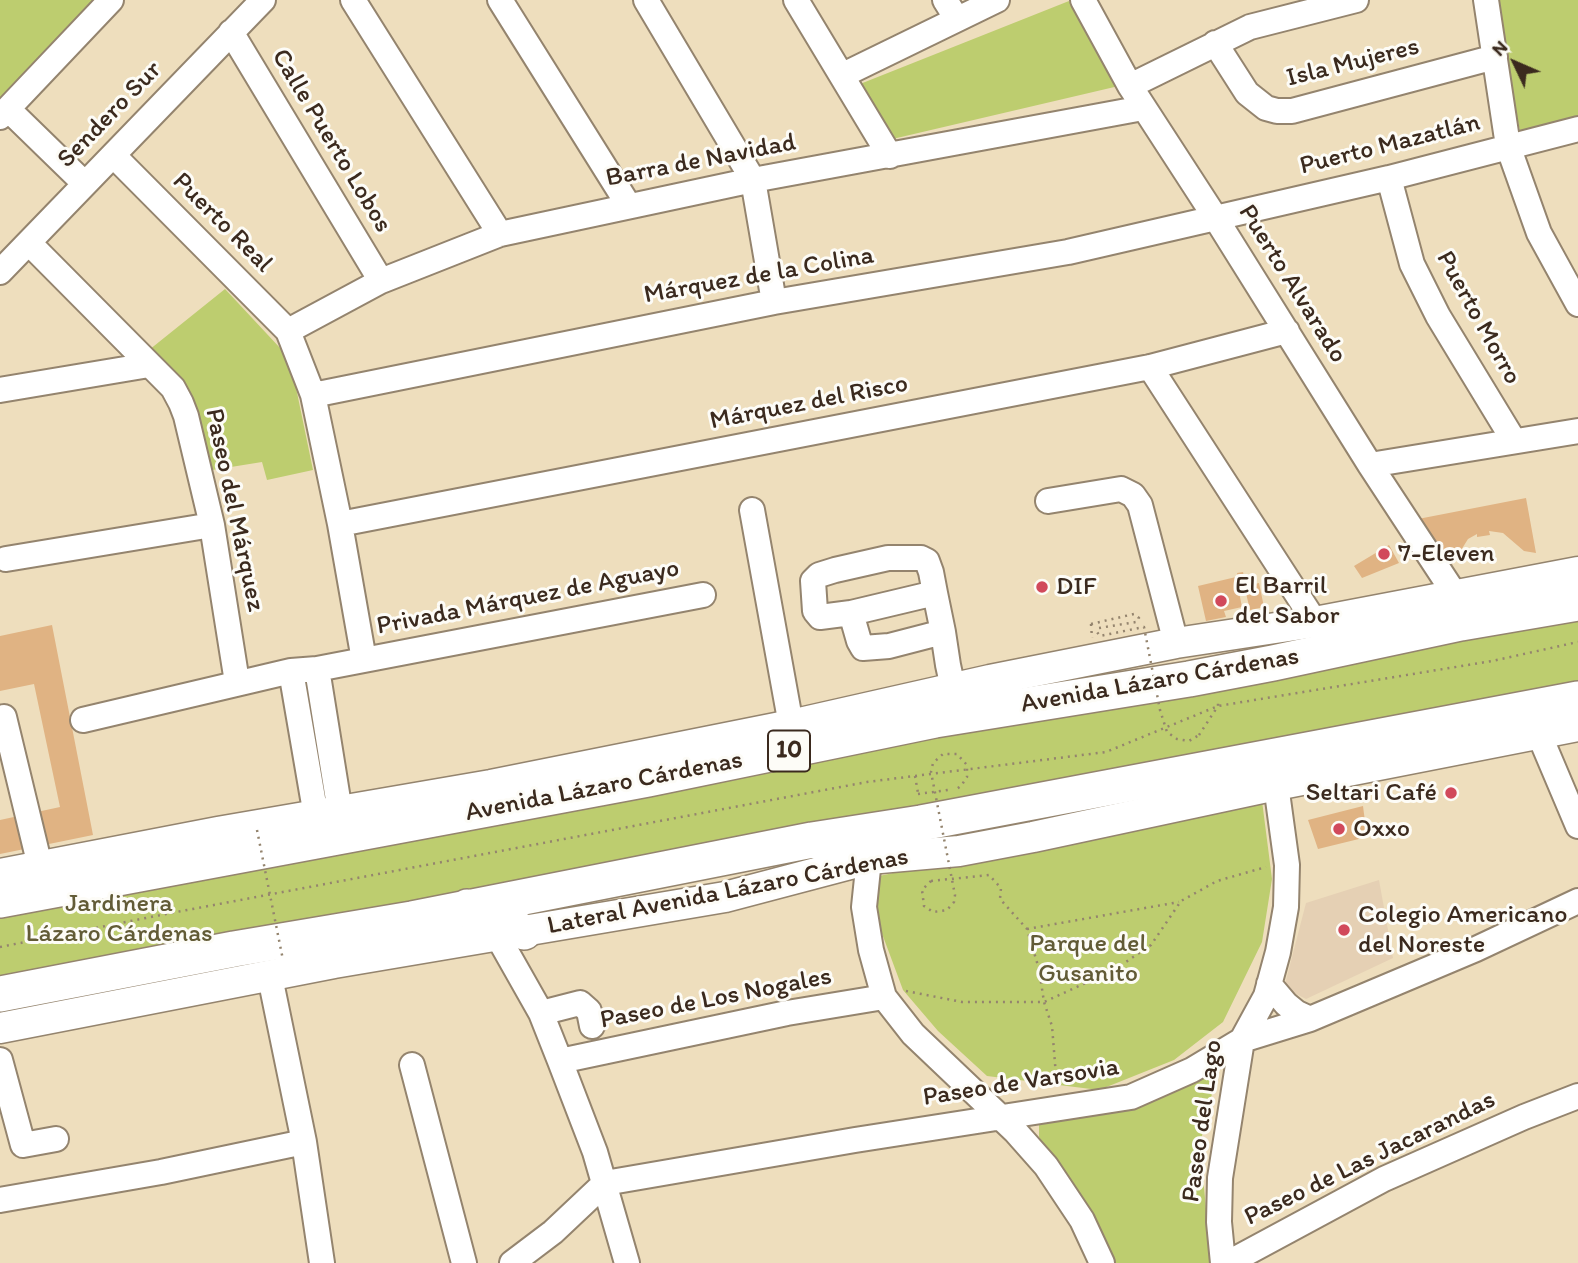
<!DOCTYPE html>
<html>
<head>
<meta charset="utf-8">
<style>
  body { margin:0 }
  #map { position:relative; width:1578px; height:1263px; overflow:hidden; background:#eedebd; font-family:Itim,sans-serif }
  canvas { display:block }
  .north { position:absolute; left:1480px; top:28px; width:70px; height:70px; -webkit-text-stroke:5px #fdfcf7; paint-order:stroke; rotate:314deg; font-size:19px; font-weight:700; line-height:28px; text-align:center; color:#3b2a1e }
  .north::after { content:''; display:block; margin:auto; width:24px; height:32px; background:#3b2a1e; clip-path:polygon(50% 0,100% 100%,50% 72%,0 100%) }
</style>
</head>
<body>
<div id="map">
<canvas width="1578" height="1263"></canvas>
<div class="north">N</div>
</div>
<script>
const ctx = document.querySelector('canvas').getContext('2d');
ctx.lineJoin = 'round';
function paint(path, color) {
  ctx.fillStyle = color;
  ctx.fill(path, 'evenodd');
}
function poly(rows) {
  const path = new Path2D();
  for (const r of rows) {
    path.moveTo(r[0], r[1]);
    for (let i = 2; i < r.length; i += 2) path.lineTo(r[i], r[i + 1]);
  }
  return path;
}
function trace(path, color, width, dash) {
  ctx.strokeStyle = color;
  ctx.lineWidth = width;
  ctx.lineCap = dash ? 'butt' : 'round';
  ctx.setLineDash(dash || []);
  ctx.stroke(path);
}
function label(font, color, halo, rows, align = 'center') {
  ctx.font = font + ' Itim,sans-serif';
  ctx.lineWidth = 6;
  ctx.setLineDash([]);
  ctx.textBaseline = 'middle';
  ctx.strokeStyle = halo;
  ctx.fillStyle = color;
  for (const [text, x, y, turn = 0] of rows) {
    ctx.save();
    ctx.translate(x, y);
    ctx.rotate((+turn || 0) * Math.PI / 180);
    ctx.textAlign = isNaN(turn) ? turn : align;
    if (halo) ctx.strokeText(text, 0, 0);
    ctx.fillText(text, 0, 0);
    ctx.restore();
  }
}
const built = poly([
  [1379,880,1393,958,1306,999,1284,988,1306,903]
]);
const green = poly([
  [0,0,99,0,0,99],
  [1493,0,1578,0,1578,120,1521,136],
  [1069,1,1123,85,884,141,855,86],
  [225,289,281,349,294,378,313,470,267,480,262,462,206,471,198,413,186,390,149,350],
  [1578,619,1578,696,0,988,0,900],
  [1261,793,1272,879,1262,942,1223,1022,1174,1060,1099,1090,987,1076,938,1031,903,990,871,904,870,878],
  [1218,1069,1200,1144,1211,1263,1107,1263,1085,1213,1039,1137,1039,1125,1060,1119,1132,1108]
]);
const building = poly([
  [1526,498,1536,553,1524,551,1503,533,1489,531,1490,535,1477,537,1477,534,1468,539,1450,568,1418,519],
  [1389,545,1399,563,1362,578,1354,566],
  [1243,572,1246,586,1259,583,1264,607,1250,610,1245,589,1240,590,1237,573],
  [1236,577,1242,607,1224,611,1226,617,1206,621,1198,586],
  [52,625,93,835,0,854,0,820,60,807,34,684,0,691,0,636],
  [1363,806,1367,837,1318,849,1308,820]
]);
const path = poly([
  [1091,624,1092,638],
  [1199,735,1218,706,1218,699],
  [915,776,918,793],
  [918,794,948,790],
  [931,881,989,875,1001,888,1000,899,1027,929,1039,969,1044,1002,1052,1026,1057,1088],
  [1027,929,1179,902],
  [0,947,166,914,867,782,1106,752,1218,706,1492,661,1578,642],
  [906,991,962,1002,1044,1002,1114,970,1151,945,1181,901,1217,881,1266,867]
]);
const minor = poly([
  [353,0,500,234],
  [500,0,629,206],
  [646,0,753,180,774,302],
  [796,0,890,156],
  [945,0,957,19],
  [1083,0,1130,86,1215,217,1370,465,1456,596],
  [1486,0,1508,146,1539,233,1578,304],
  [231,32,381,281],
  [1215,43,1247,93,1266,108,1277,111,1292,111,1495,57],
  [843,75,997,0],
  [1130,86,1250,27,1356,0],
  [8,109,85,184],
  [0,117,111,0],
  [114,156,288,331,313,395,340,524,364,660],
  [1389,178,1412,264,1438,316,1514,441],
  [29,243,173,388,181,403,186,416,212,525,237,682],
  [0,272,263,0],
  [288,331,381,281,500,234,753,180,1143,108],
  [1150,367,1315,622],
  [0,390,149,365],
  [313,395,774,302,1068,252,1389,178,1578,129],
  [1370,465,1578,431],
  [1048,501,1121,489,1133,495,1140,505,1176,643],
  [752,510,791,725],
  [340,524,1150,367,1287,331],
  [6,559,212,525],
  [935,593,851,613,820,617,815,611,813,581,819,575,835,570,888,558,921,558,927,561,931,572,935,593,943,632,948,665,953,688],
  [851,613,859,641,863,648,889,646,943,632],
  [317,669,340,812],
  [291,671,316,816],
  [4,717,40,866],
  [83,720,291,671,317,669,703,595],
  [1539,734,1578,826],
  [869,859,864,907,871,950,884,997,913,1034,1015,1131,1046,1166,1082,1220,1102,1263],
  [498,937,541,1013,560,1061,595,1152,627,1263],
  [270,977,304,1142,322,1263],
  [1269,984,1286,1004,1297,1013,1310,1019],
  [541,1013,580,1003,589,1011,592,1026],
  [0,1060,23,1145,56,1139],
  [560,1061,787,1013,884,997],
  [412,1065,464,1263],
  [0,1200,161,1172,304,1142],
  [512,1263,553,1232,605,1183,855,1140,1131,1097,1192,1070,1242,1040,1310,1019,1476,949,1578,901],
  [1223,1263,1219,1222,1220,1178,1242,1040,1266,996,1278,952,1286,907,1287,865,1276,785],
  [1228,1263,1384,1179,1524,1117,1578,1096]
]);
const major = poly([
  [0,874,218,832,491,785,791,725,990,680,1176,643,1315,622,1578,572],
  [0,1028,334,963,725,897,869,859,959,851,1033,837,1276,785,1578,726]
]);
const highway = poly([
  [819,842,869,859],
  [0,900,648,779,935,720,1189,679,1273,663,1461,623,1578,603],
  [467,907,524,932],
  [0,994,234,949,412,919,812,840,921,823,1578,699]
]);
const pathBridge = poly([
  [1091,624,1134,614,1139,618,1136,622,1099,628,1097,632,1100,636,1144,627,1160,710,1167,732,1177,739,1189,741,1199,735],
  [257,830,283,960],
  [931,881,922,890,924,906,933,912,947,910,954,902,955,895,931,772,933,763,943,754,957,754,967,765,967,777,961,786,955,790]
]);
const markers = [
  [1384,554,7,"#d1495b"],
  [1042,587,7,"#d1495b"],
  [1221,601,7,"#d1495b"],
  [1451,793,7,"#d1495b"],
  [1339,829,7,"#d1495b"],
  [1344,930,7,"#d1495b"]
];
const shields = [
  [789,751,42]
];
const shieldNames = [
  ["10",789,751]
];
const streetNames = [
  ["Isla Mujeres",1353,63,-14],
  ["Sendero Sur",110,115,-46],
  ["Calle Puerto Lobos",331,141,59],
  ["Puerto Mazatlán",1390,145,-14],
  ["Barra de Navidad",701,161,-11],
  ["Puerto Real",222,223,45],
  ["Márquez de la Colina",759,276,-10],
  ["Puerto Alvarado",1292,284,58],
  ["Puerto Morro",1478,318,61],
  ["Márquez del Risco",809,403,-11],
  ["Paseo del Márquez",234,510,78],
  ["Privada Márquez de Aguayo",528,598,-11],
  ["Avenida Lázaro Cárdenas",1160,681,-10],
  ["Avenida Lázaro Cárdenas",604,787,-11],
  ["Lateral Avenida Lázaro Cárdenas",728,892,-11],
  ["Paseo de Los Nogales",716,999,-11],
  ["Paseo de Varsovia",1021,1083,-9],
  ["Paseo del Lago",1203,1121,-82],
  ["Paseo de Las Jacarandas",1370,1159,-26]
];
const poiNames = [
  ["7-Eleven",1398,554],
  ["El Barril",1235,586],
  ["del Sabor",1235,616],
  ["DIF",1056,587],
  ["Seltari Café",1437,793,"right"],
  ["Oxxo",1353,829],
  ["Colegio Americano",1358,915],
  ["del Noreste",1358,945]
];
const parkNames = [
  ["Jardinera",119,904],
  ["Lázaro Cárdenas",119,934],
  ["Parque del",1088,944],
  ["Gusanito",1088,974]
];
paint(built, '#e5d0b4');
paint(green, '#bdcd6f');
paint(building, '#e0b383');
trace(minor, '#94846e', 28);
trace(major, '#94846e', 33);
trace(highway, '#94846e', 38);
trace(path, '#94846e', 2.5, [2, 5]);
trace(minor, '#fff', 24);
trace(major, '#fff', 30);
trace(highway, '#fff', 35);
trace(pathBridge, '#94846e', 2.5, [2, 5]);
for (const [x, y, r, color] of markers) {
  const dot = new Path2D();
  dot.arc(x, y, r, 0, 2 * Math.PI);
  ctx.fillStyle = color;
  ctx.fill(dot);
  trace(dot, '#fdfcf7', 2.5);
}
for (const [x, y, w] of shields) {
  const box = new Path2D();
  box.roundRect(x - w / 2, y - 20.5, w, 41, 5);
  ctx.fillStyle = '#fdfcf7';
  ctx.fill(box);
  trace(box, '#3b2a1e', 2);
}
label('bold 24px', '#3b2a1e', null, shieldNames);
label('26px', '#3b2a1e', '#fdfcf7', streetNames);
label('26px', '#3b2a1e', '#fdfcf7', poiNames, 'left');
label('26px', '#625b36', '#fdfcf7', parkNames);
</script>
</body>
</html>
